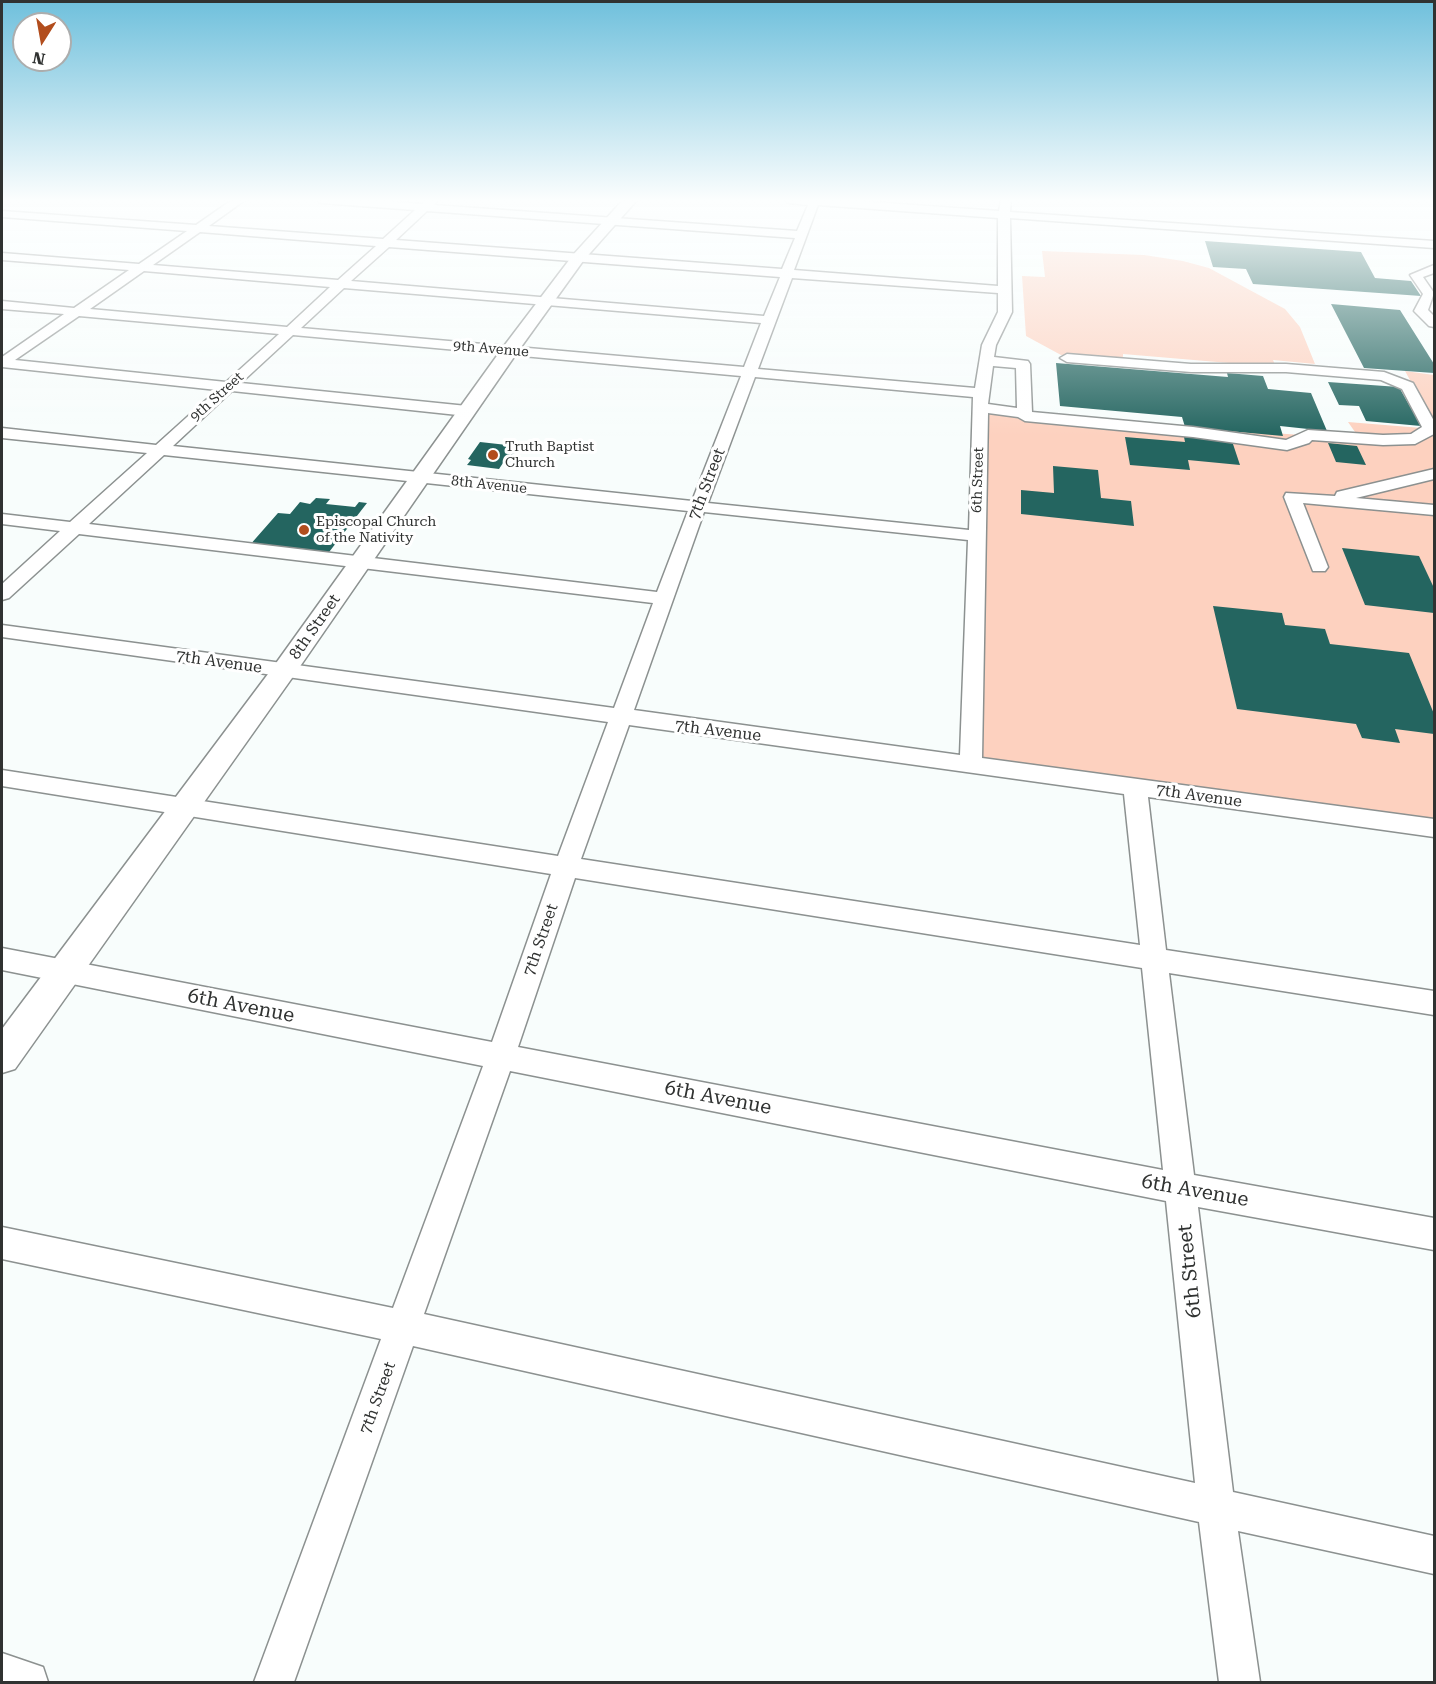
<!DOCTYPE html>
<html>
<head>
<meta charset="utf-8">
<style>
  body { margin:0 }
  #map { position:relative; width:1436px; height:1684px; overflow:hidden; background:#f8fdfc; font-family:"Roboto Serif",serif }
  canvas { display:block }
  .frame { position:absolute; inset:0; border:3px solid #303231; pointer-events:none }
  .north { position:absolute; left:12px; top:12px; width:60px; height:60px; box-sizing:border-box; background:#fff; border:2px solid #acadad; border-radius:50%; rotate:191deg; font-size:16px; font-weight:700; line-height:24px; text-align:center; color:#303231 }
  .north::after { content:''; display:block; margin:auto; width:21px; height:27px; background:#b24d1d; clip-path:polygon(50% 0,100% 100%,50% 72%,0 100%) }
</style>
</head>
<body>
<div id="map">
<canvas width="1436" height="1684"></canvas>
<div class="frame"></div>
<div class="north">N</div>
</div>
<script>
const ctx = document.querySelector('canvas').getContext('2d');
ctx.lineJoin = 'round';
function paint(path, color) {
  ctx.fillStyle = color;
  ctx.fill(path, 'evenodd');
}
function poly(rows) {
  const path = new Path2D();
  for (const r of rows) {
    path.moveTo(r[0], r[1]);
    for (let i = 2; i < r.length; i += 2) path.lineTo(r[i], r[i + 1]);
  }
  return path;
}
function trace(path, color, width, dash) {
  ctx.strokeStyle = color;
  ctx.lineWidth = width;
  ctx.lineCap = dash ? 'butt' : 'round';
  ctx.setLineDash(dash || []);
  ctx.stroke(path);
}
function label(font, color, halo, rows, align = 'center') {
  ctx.font = font + ' "Roboto Serif",serif';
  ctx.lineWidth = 6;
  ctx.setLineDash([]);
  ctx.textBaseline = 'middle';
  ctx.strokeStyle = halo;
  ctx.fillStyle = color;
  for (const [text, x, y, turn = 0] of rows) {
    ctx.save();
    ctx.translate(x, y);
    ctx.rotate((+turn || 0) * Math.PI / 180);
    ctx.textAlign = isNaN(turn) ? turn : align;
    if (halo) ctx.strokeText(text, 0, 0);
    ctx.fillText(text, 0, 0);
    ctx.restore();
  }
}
const green = poly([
  [1042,251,1144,255,1183,261,1209,268,1285,309,1300,327,1315,364,1273,360,1276,367,1123,354,1123,360,1061,355,1026,336,1022,276,1045,277],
  [1405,371,1434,375,1434,424],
  [980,413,1360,439,1348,422,1434,429,1434,829,971,764]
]);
const building = poly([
  [1205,241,1361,252,1375,278,1411,281,1421,296,1253,284,1246,269,1213,267],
  [1331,304,1400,310,1434,364,1434,373,1364,368],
  [1056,363,1228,377,1227,373,1263,376,1268,389,1311,393,1327,431,1280,426,1283,436,1185,427,1182,417,1060,406],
  [1328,382,1399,387,1421,426,1366,421,1359,406,1339,405],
  [1125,437,1185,442,1184,437,1232,441,1240,465,1188,460,1190,470,1130,465],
  [480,442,516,446,514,450,517,450,509,463,503,463,499,469,467,465,471,460,468,459],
  [1328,443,1357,446,1366,465,1336,462],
  [1053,466,1098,470,1101,498,1131,501,1134,526,1021,514,1021,490,1054,493],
  [316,498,330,499,326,504,355,507,359,502,367,503,326,556,249,546,278,513,290,514,300,502,310,504],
  [1342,548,1419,556,1434,588,1434,613,1365,605],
  [1213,606,1282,613,1285,625,1325,629,1330,644,1409,653,1434,714,1434,734,1395,729,1400,743,1362,738,1356,724,1237,709]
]);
const minor = poly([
  [232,200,245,200,209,226,383,239,415,210,321,203,316,200,371,200,422,204,426,200,438,200,434,205,797,231,808,205,789,203,784,200,843,200,999,211,1001,200,1011,200,1010,212,1434,241,1434,248,1010,218,1012,312,996,345,994,357,1028,361,1030,364,1032,412,1193,427,1286,440,1308,430,1383,435,1411,434,1422,427,1402,389,1381,380,1286,372,1191,372,1067,362,1060,358,1067,354,1191,364,1286,364,1384,372,1413,383,1434,421,1434,434,1415,444,1383,445,1312,440,1309,443,1287,450,1193,437,1025,421,1018,417,988,413,982,758,1434,819,1434,837,1148,797,1166,950,1434,991,1434,1015,1169,973,1194,1175,1434,1218,1434,1250,1198,1207,1233,1492,1434,1536,1434,1574,1238,1531,1260,1682,1219,1682,1199,1522,413,1346,294,1682,254,1682,381,1339,2,1259,2,1227,393,1308,483,1066,2,970,2,948,492,1042,551,874,2,786,2,770,558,856,608,722,2,637,2,625,614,708,653,603,79,534,9,598,2,600,2,584,60,531,2,524,2,514,70,522,147,453,2,438,2,428,156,445,217,390,2,367,2,357,64,314,2,309,2,301,74,308,129,270,2,260,2,253,139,264,187,231,2,217,2,211,196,225,232,200],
  [818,205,998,218,998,286,794,270,818,205],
  [427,211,795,238,782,269,396,240,427,211],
  [200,232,376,246,338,280,153,265,200,232],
  [389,247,780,277,764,316,351,281,389,247],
  [144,271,330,287,287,327,90,309,144,271],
  [792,278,998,293,998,312,982,345,975,388,758,369,792,278],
  [344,288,761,323,744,367,301,328,344,288],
  [79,316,279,334,226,382,15,360,79,316],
  [293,335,741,376,692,501,173,446,232,391,467,416,475,411,467,406,241,383,293,335],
  [993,366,1016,368,1017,408,988,404,993,366],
  [755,377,973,397,969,530,708,503,755,377],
  [164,455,688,511,657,592,89,524,164,455],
  [704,512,968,540,960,755,634,710,704,512],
  [629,725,1124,794,1140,945,581,859,629,725],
  [575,878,1142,968,1163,1170,518,1047,575,878],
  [510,1071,1166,1201,1195,1483,424,1314,510,1071],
  [1434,265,1434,273,1423,277,1434,293,1428,310,1434,316,1434,327,1429,326,1414,311,1423,294,1410,275,1434,265],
  [1434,469,1434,479,1356,498,1434,505,1434,515,1303,503,1328,567,1325,571,1313,571,1284,497,1286,493,1335,496,1337,492,1434,469],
  [2,1653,43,1667,48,1682,2,1682,2,1653]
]);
const major = poly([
  [623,200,637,200,583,261,516,354,292,678,15,1069,2,1073,2,1029,274,666,504,346,573,255,623,200]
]);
const markers = [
  [493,455,6,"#b24d1d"],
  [304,530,6,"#b24d1d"]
];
const farStreetnames = [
  ["9th Avenue",491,349,5],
  ["9th Street",217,397,-42],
  ["6th Street",978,480,-88],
  ["8th Avenue",489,485,6]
];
const farPoinames = [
  ["Truth Baptist",505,447],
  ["Church",505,463],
  ["Episcopal Church",316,522],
  ["of the Nativity",316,538]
];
const streetNames = [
  ["7th Street",707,484,-69],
  ["8th Street",315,627,-55],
  ["7th Avenue",219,662,8],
  ["7th Avenue",718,731,7],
  ["7th Avenue",1199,796,8],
  ["7th Street",541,940,-71],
  ["7th Street",378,1398,-70]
];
const nearStreetnames = [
  ["6th Avenue",241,1006,11],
  ["6th Avenue",718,1098,11],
  ["6th Avenue",1195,1191,10],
  ["6th Street",1190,1271,-96]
];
paint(green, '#fdd1bf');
paint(building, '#246560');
trace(minor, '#8c9190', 3);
trace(major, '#8c9190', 3);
paint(minor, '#fff');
paint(major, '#fff');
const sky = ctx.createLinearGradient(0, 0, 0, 436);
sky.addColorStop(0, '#6fc0dc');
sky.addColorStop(0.46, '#fcfefe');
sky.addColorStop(1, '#fcfefe00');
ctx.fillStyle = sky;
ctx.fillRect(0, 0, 1436, 436);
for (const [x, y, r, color] of markers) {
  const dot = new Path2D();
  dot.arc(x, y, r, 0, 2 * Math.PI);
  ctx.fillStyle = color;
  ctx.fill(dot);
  trace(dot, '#fff', 2);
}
label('14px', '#303231', '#fff', farStreetnames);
label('14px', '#303231', '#fff', farPoinames, 'left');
label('16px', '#303231', '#fff', streetNames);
label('20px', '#303231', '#fff', nearStreetnames);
</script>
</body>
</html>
